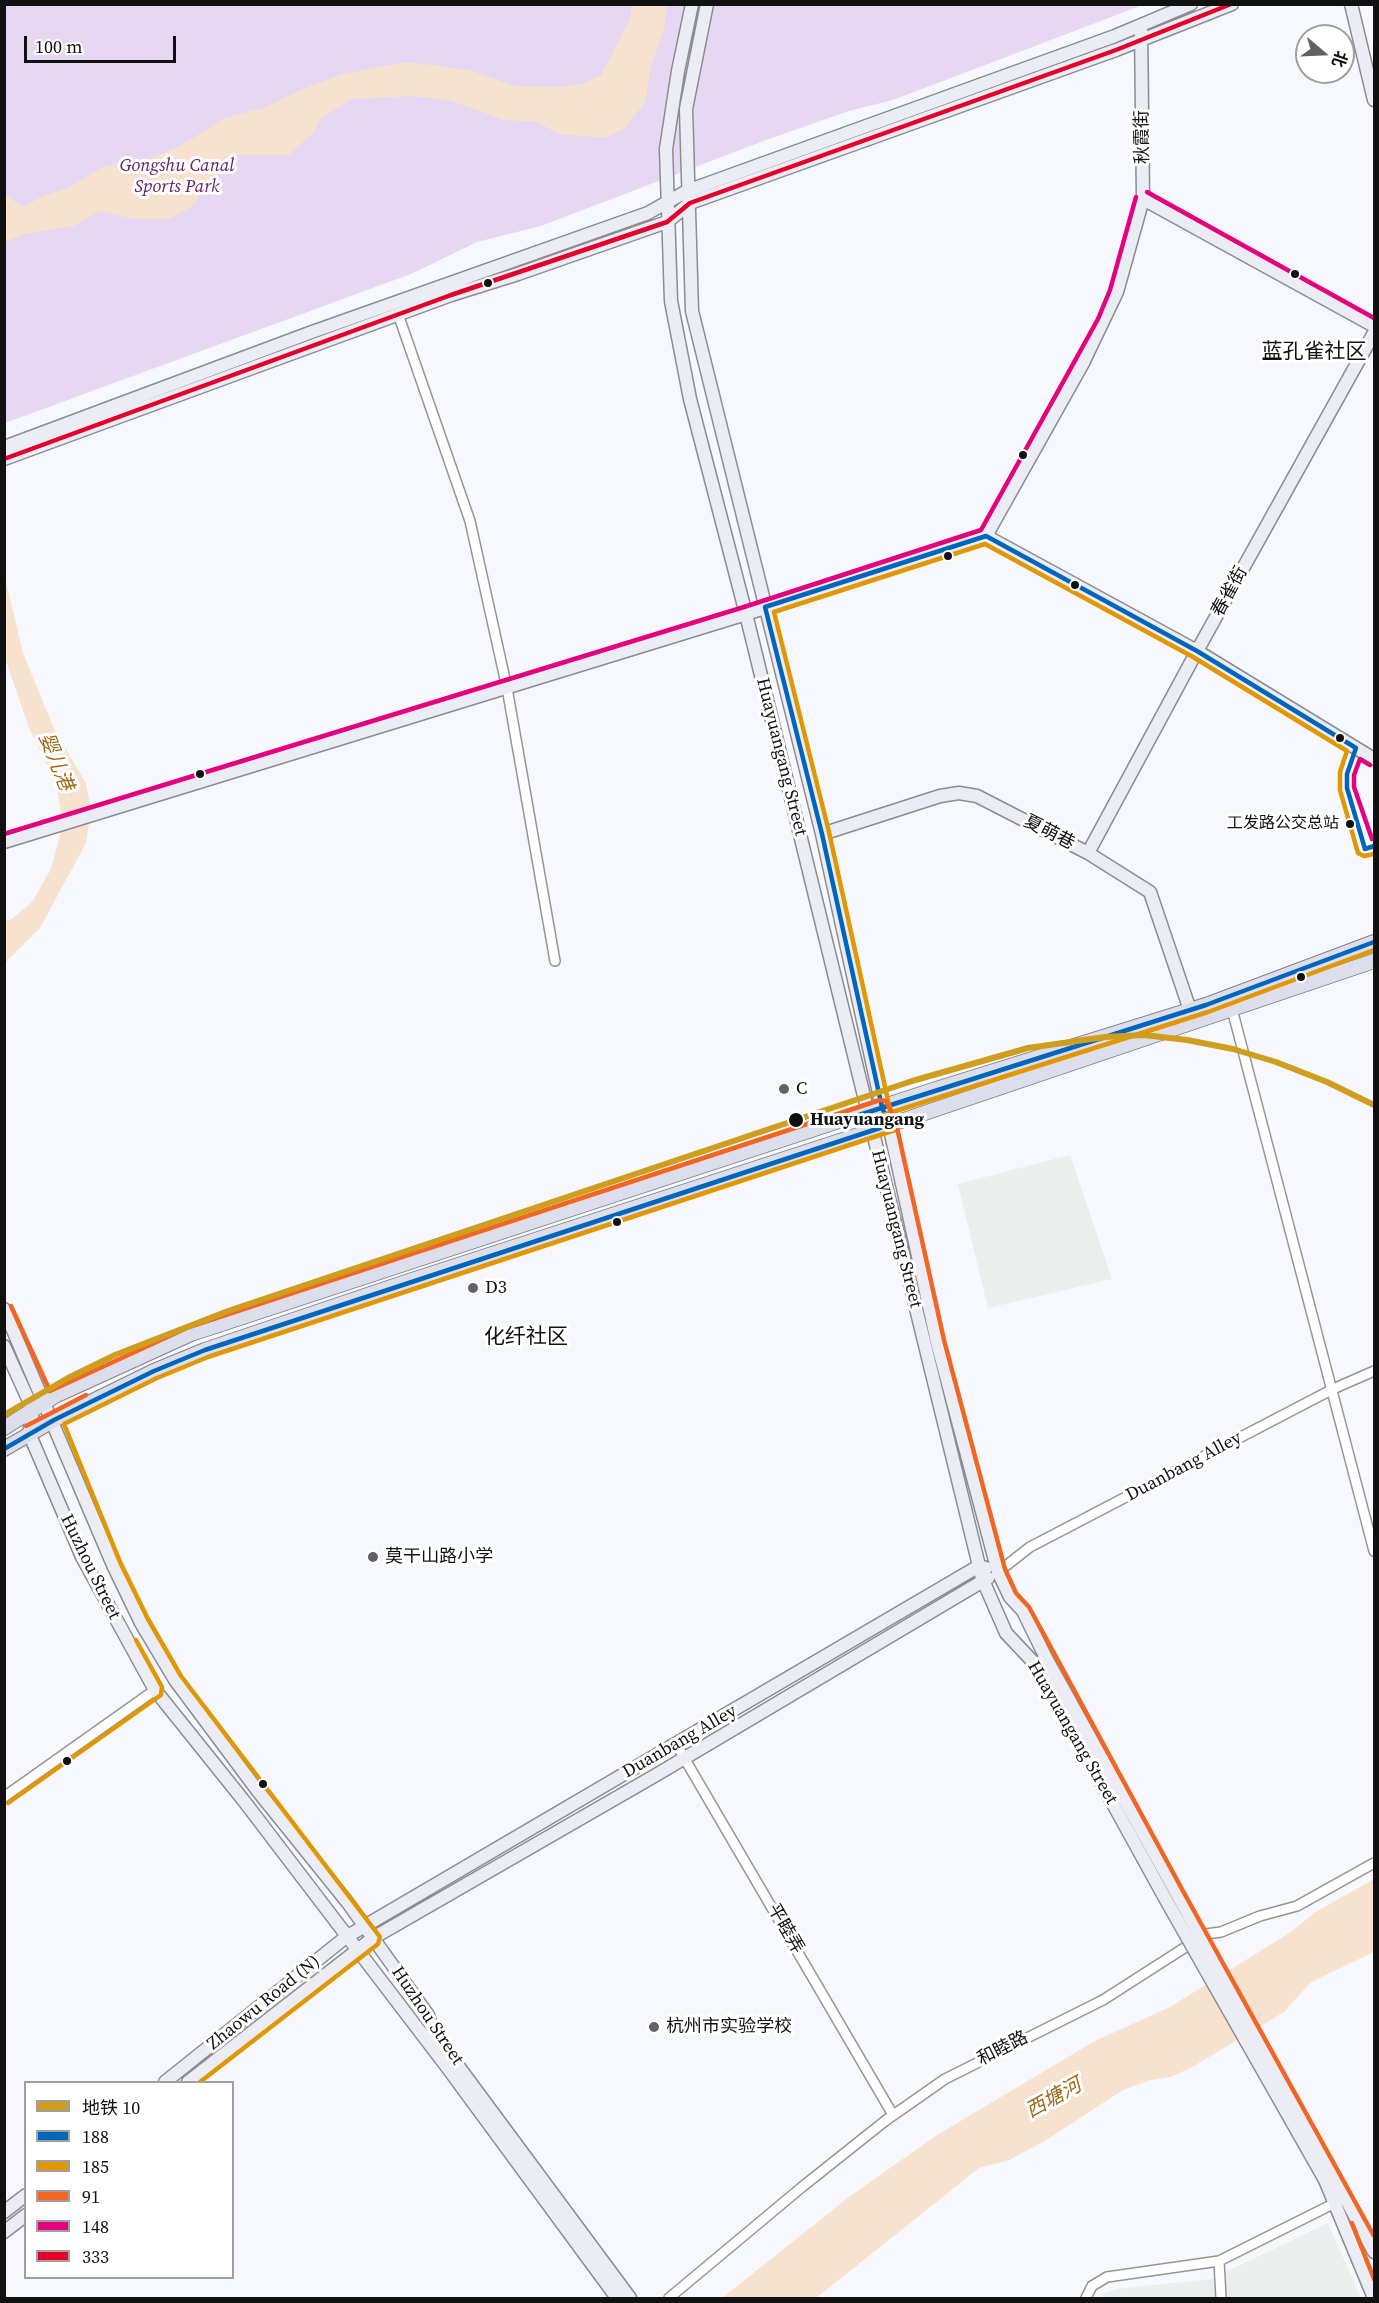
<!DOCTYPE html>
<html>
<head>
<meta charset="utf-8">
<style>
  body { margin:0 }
  #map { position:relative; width:1379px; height:2303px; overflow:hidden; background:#f7f8fd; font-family:"Source Serif 4","Noto Sans SC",serif }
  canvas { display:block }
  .frame { position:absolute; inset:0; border:6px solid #111; pointer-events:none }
  .legend { position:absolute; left:24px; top:2081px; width:210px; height:198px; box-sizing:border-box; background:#fff; border:2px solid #a0a0a0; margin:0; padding:8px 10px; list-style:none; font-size:18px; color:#111 }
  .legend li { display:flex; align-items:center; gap:12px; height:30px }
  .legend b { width:30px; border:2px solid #a0a0a0 }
  .north { position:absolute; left:1295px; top:24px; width:60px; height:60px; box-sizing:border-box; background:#fff; border:2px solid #a0a0a0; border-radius:50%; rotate:109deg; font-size:16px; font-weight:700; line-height:24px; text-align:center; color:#111 }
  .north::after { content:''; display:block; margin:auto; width:21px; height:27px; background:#626264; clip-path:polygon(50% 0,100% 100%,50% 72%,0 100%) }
  .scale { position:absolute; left:24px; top:36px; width:152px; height:27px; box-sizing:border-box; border:3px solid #111; border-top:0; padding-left:8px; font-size:18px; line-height:21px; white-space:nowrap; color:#111; -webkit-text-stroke:4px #fff; paint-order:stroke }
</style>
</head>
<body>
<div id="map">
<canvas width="1379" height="2303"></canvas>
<div class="frame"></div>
<ul class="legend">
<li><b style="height:8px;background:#d09e1f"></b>地铁 10</li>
<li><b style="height:8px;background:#0065bd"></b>188</li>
<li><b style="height:8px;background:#e09702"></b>185</li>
<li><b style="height:8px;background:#f26522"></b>91</li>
<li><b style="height:8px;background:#e5007d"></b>148</li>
<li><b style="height:8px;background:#e4002b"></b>333</li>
</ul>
<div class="north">北</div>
<div class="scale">100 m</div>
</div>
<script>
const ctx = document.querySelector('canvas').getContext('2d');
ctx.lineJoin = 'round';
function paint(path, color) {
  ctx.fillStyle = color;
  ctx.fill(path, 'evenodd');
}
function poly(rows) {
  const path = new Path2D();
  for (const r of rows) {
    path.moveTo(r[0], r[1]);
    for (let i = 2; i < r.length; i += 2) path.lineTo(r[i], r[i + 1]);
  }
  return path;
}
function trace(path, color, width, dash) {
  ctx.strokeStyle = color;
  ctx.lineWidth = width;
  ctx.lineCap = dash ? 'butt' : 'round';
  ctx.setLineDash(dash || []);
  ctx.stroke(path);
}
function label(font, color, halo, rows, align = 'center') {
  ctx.font = font + ' "Source Serif 4","Noto Sans SC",serif';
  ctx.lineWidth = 6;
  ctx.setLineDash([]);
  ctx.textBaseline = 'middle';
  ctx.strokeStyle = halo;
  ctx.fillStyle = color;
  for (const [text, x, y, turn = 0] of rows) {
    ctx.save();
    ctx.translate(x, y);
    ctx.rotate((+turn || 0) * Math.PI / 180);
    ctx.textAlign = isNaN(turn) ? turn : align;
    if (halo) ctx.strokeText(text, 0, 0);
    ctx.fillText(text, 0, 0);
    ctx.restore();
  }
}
const industrial = poly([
  [1070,1155,1112,1279,988,1308,958,1184],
  [1328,2223,1361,2298,1101,2298,1103,2293,1117,2289,1211,2279]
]);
const green = poly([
  [4,5,1143,5,893,100,849,111,766,140,541,226,477,242,411,274,5,423]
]);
const water = poly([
  [631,5,667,5,664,28,651,66,645,102,625,128,606,138,559,134,537,122,504,120,449,100,411,96,352,99,322,118,310,136,288,155,235,155,192,206,170,219,134,219,101,211,73,226,25,234,5,242,5,195,23,207,43,196,72,186,101,168,126,161,145,161,180,146,225,118,264,108,298,91,342,74,408,62,469,70,515,86,560,87,585,83,601,75,631,17],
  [4,573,23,653,55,731,86,783,91,810,86,843,40,928,5,963,5,921,12,919,32,902,51,869,63,823,55,779,29,728,5,658],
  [1374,1879,1374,1952,1311,1982,1284,2012,1194,2066,1171,2077,1150,2080,1123,2090,1043,2142,1009,2160,979,2168,816,2298,722,2298,849,2197,937,2135,1095,2041,1170,2007,1291,1932,1314,1913]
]);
const street = poly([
  [398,314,470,521,507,688,555,961],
  [1232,1009,1374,1551],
  [998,1572,1030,1547,1333,1389,1374,1371],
  [676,1744,893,2115],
  [4,1797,155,1690],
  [1219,2261,1221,2298],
  [669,2298,802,2187,885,2121,945,2079,1103,2000,1206,1934,1221,1932,1260,1916,1297,1906,1374,1863],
  [1086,2298,1092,2286,1107,2277,1219,2261,1339,2201]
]);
const secondary = poly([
  [692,4,678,71,666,149,671,301,690,399,746,614,982,1578,1006,1633,1037,1666],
  [707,4,686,109,692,311,822,834,882,1107,889,1125,937,1342,998,1572,1010,1597,1023,1611,1046,1658],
  [1351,4,1374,100],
  [1143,199,1374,326],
  [4,447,312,332,648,213,687,191,1115,36,1191,4],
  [4,459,451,295,518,274,667,222,690,203,1116,50,1232,4],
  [986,536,1197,651,1374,759],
  [822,834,940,796,959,793,977,796,1088,853,1150,892,1190,1010],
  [4,842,746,614,986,536,1083,363,1117,292,1143,199,1141,25],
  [1088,853,1197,651,1374,333],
  [4,1309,113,1565,141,1623,175,1680,257,1790,348,1903,428,2015,433,2032,630,2298],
  [4,1346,33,1410,29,1433,82,1557,155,1690,244,1801,447,2067,617,2298],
  [165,2082,346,1937,979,1566,986,1568],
  [188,2082,373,1938,656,1775,988,1578],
  [1333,2175,1374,2252],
  [1325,2180,1374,2298],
  [4,2212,26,2195],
  [4,2232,26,2215]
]);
const primary = poly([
  [4,1428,55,1396,191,1334,933,1090,1206,1005,1374,942],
  [4,1449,54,1420,154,1371,205,1350,403,1283,889,1125,1374,961]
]);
const secondaryBridge = poly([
  [1046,1658,1333,2175],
  [1037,1666,1166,1900,1325,2180]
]);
const bus1 = poly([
  [856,1116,1206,1005,1374,942],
  [4,1449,54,1420,154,1371,205,1350,889,1125,882,1107,822,834,765,607,986,536,1197,651,1356,748,1347,774,1347,788,1365,849,1374,846]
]);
const bus2 = poly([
  [858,1123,1208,1012,1374,950],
  [8,1803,161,1695,162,1687,136,1640],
  [200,2082,378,1944,380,1937,181,1676,148,1619,120,1562,64,1424,157,1378,208,1357,895,1130,896,1124,889,1105,829,832,774,612,985,544,1193,657,1347,751,1340,772,1340,790,1358,853,1364,856,1374,854]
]);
const bus3 = poly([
  [11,1306,50,1391,189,1327,880,1100,886,1101,896,1123,944,1340,1005,1569,1016,1593,1029,1607,1183,1891,1374,2236],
  [26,1426,86,1395],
  [1352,2223,1374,2279]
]);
const bus4 = poly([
  [1147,192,1374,318],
  [1370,765,1360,759,1354,775,1354,787,1372,839],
  [4,834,744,607,981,530,1098,319,1110,290,1136,197]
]);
const bus5 = poly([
  [4,459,451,295,667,222,690,203,1116,50,1231,4]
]);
const metro1 = poly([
  [4,1415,68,1378,115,1355,228,1311,912,1081,1028,1048,1105,1037,1144,1035,1187,1040,1233,1049,1276,1062,1327,1082,1374,1105]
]);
const markers = [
  [1295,274,5,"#111"],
  [488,283,5,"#111"],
  [1023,455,5,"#111"],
  [948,556,5,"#111"],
  [1075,585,5,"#111"],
  [1340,738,5,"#111"],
  [200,774,5,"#111"],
  [1350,824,5,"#111"],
  [1301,977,5,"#111"],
  [784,1089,6,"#626264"],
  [796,1120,8,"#111"],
  [617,1222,5,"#111"],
  [473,1288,6,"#626264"],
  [373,1557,6,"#626264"],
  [67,1761,5,"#111"],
  [263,1784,5,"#111"],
  [654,2027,6,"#626264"]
];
const busNames = [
  ["工发路公交总站",1339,824]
];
const streetNames = [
  ["秋霞街",1143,137,-91],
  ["春雀街",1230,592,-61],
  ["Huayuangang Street",781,757,76],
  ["夏萌巷",1049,833,27],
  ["Huayuangang Street",896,1229,76],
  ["Duanbang Alley",1184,1467,-28],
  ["Huzhou Street",90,1567,64],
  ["Huayuangang Street",1072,1733,60],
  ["Duanbang Alley",680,1742,-30],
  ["平睦弄",785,1929,60],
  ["Zhaowu Road (N)",264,2003,-39],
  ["Huzhou Street",427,2016,56],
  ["和睦路",1003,2049,-27]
];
const parkNames = [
  ["Gongshu Canal",177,166],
  ["Sports Park",177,187]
];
const poiNames = [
  ["C",796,1089],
  ["D3",485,1288],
  ["莫干山路小学",385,1557],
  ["杭州市实验学校",666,2027]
];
const stopNames = [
  ["Huayuangang",810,1120]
];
const waterNames = [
  ["婴儿港",55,762,68],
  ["西塘河",1054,2099,-29]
];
const quarterNames = [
  ["蓝孔雀社区",1314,353],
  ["化纤社区",526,1338]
];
paint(industrial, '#eaeeec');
paint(green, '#e6d8f3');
paint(water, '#f6e2ce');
trace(street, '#959597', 12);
trace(secondary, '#8b8c8e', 15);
trace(primary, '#828285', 16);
trace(street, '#fefeff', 9);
trace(secondary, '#ececf5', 12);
trace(primary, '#dcdeec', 14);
trace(secondaryBridge, '#8b8c8e', 15, []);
trace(secondaryBridge, '#ececf5', 12);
trace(bus1, '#0065bd', 4.5);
trace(bus2, '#e09702', 4.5);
trace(bus3, '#f26522', 4.5);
trace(bus4, '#e5007d', 4.5);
trace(bus5, '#e4002b', 4.5);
trace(metro1, '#d09e1f', 6);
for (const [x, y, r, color] of markers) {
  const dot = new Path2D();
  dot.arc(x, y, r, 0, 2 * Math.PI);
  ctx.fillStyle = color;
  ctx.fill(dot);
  trace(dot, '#fff', 2);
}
label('16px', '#111', '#fff', busNames, 'right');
label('18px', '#111', '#fff', streetNames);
label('italic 18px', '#632169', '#fff', parkNames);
label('18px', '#111', '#fff', poiNames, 'left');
label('bold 18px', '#111', '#fff', stopNames, 'left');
label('italic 20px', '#a2671a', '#fff', waterNames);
label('21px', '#111', '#fff', quarterNames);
</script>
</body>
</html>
